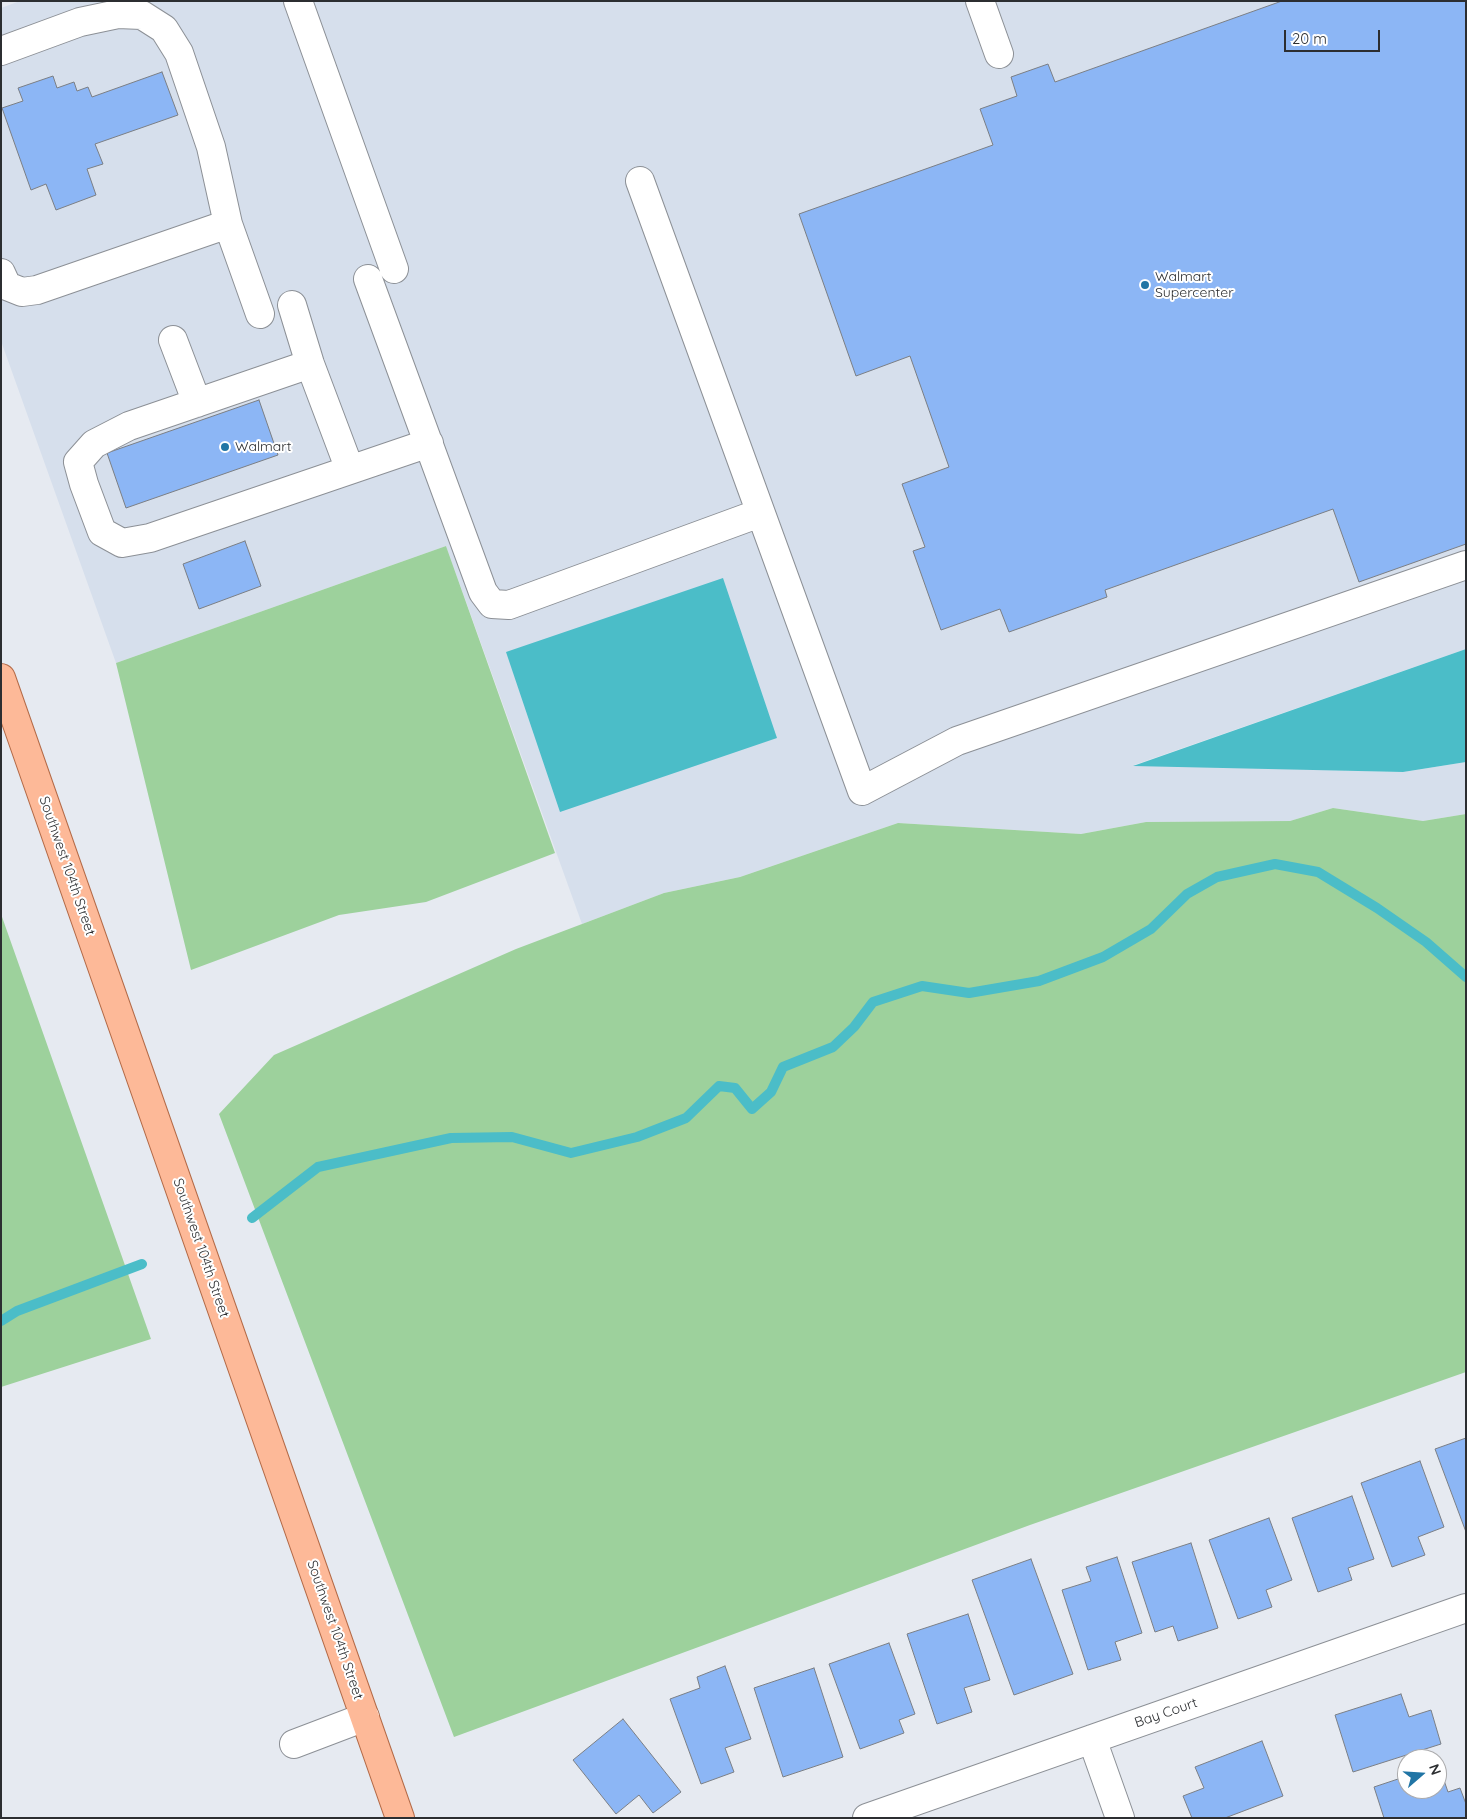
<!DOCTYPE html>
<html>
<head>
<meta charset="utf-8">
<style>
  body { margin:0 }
  #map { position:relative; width:1467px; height:1819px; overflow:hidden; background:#e6eaf1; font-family:Quicksand,sans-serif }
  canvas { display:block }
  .frame { position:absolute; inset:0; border:2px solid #2c2e31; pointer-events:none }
  .north { position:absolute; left:1397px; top:1749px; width:50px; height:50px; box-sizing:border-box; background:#fff; border:1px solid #ababad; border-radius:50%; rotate:71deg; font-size:14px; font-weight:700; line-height:20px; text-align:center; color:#2c2e31 }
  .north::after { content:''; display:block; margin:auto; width:18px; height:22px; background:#2175a5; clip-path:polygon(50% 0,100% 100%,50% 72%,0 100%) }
  .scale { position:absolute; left:1284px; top:30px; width:96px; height:22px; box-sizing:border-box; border:2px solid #2c2e31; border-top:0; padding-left:6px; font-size:15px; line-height:18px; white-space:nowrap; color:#2c2e31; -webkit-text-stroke:4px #fff; paint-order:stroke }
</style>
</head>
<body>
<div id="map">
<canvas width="1467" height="1819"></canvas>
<div class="frame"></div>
<div class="north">N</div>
<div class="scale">20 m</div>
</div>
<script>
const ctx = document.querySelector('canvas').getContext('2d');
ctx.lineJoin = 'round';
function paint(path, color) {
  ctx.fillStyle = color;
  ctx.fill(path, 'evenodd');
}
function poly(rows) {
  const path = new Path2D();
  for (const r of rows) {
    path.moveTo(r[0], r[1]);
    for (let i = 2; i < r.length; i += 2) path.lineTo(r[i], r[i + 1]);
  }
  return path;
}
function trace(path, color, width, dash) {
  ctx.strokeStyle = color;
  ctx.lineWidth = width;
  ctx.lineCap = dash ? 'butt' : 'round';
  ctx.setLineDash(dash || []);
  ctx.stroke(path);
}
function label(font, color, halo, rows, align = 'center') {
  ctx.font = font + ' Quicksand,sans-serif';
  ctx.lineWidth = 4;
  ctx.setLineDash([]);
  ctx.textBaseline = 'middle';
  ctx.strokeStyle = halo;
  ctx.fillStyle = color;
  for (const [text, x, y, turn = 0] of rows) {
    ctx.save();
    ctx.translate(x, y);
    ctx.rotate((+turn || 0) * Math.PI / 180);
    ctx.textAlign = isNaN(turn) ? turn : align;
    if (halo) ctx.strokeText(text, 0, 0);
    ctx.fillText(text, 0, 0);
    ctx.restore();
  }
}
const built = poly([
  [20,1,1466,1,1466,649,1134,765,1403,772,1466,762,1466,814,1423,821,1333,808,1290,821,1146,822,1081,834,898,823,740,877,664,893,582,924,446,546,116,663,1,341,1,8]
]);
const green = poly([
  [446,546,555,853,426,902,339,915,191,970,116,663],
  [1333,808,1423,821,1466,814,1466,1372,1030,1525,454,1737,219,1114,274,1055,516,949,664,893,740,877,898,823,1081,834,1146,822,1290,821],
  [1,914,151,1339,1,1387]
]);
const water = poly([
  [723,578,777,738,560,812,506,652],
  [1466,649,1466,762,1403,772,1133,766]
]);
const stream = poly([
  [252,1218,318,1167,451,1138,512,1137,571,1153,637,1137,686,1118,719,1086,735,1088,752,1109,771,1092,783,1067,833,1047,854,1027,873,1002,922,986,969,993,1039,981,1103,957,1151,929,1187,894,1217,877,1275,864,1318,872,1377,908,1426,942,1466,977],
  [1,1321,17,1311,142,1264]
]);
const building = poly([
  [1282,1,1466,1,1466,544,1359,582,1333,509,1105,590,1107,597,1009,632,1000,609,941,630,913,551,925,547,902,484,949,467,910,356,856,376,799,214,993,145,980,109,1017,96,1011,77,1048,64,1055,82,1282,1],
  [162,72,178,115,95,144,103,164,87,169,96,195,56,210,46,184,31,190,2,108,23,101,18,88,53,76,57,88,74,82,77,91,88,87,92,97,162,72],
  [259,400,278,455,126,508,107,453,259,400],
  [245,541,261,586,199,609,183,564,245,541],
  [1466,1438,1466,1532,1435,1449,1466,1438],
  [1420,1461,1444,1527,1418,1537,1425,1555,1392,1567,1361,1483,1420,1461],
  [1352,1496,1374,1559,1348,1568,1352,1580,1318,1592,1292,1518,1352,1496],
  [1269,1518,1292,1580,1266,1590,1272,1607,1238,1619,1209,1540,1269,1518],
  [1191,1543,1218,1628,1178,1641,1173,1626,1155,1632,1132,1562,1191,1543],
  [1117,1557,1142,1633,1115,1642,1121,1660,1088,1670,1062,1590,1091,1581,1086,1567,1117,1557],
  [1031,1559,1073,1674,1014,1695,972,1580,1031,1559],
  [968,1614,990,1680,964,1688,972,1712,937,1724,907,1634,968,1614],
  [889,1643,915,1714,899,1720,904,1733,860,1749,829,1664,889,1643],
  [725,1666,751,1739,725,1748,734,1772,701,1784,670,1699,700,1688,697,1677,725,1666],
  [814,1668,843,1757,783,1777,754,1688,814,1668],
  [1401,1694,1409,1717,1431,1710,1441,1744,1353,1772,1335,1715,1401,1694],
  [623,1719,681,1792,653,1813,639,1795,616,1814,573,1760,623,1719],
  [1262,1741,1283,1796,1225,1818,1192,1818,1183,1796,1204,1788,1195,1767,1262,1741],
  [1439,1766,1448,1792,1460,1788,1466,1804,1466,1818,1384,1818,1374,1787,1407,1776,1407,1789,1437,1789,1437,1767,1439,1766]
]);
const minor = poly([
  [298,1,394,269],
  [980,1,999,54],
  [1,51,80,22,118,14,142,15,164,29,179,53,211,147,228,224],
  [640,181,862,791,957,741,1466,565],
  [1,273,7,286,22,292,37,290,228,224,260,314],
  [368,279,483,592,492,604,509,605,760,513],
  [292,305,310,364,350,470],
  [173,340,197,403],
  [310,364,129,426,94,444,78,462,84,484,102,532,122,543,150,538,429,443],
  [1092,1739,1120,1818],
  [294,1744,365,1717],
  [867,1818,1466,1608]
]);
const major = poly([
  [1,678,400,1818]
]);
const markers = [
  [1145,285,5,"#2175a5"],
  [225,447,5,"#2175a5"]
];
const poiNames = [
  ["Walmart",1155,277],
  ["Supercenter",1155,293],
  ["Walmart",235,447]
];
const streetNames = [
  ["Southwest 104th Street",67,866,71],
  ["Southwest 104th Street",201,1248,71],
  ["Southwest 104th Street",335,1630,71],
  ["Bay Court",1166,1713,-19]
];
paint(built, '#d6dfec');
paint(green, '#9dd19c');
paint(water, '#4bbdc8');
trace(stream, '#4bbdc8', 10);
paint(building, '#8cb6f5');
trace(building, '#7b7f85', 1);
trace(minor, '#8c9096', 30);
trace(major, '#b36a47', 30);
trace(minor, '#fff', 28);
trace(major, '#fdb998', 28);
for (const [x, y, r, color] of markers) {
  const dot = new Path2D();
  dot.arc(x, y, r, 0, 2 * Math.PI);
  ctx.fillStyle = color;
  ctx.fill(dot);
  trace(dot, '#fff', 2);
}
label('14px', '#2c2e31', '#fff', poiNames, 'left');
label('14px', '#2c2e31', '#fff', streetNames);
</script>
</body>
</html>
